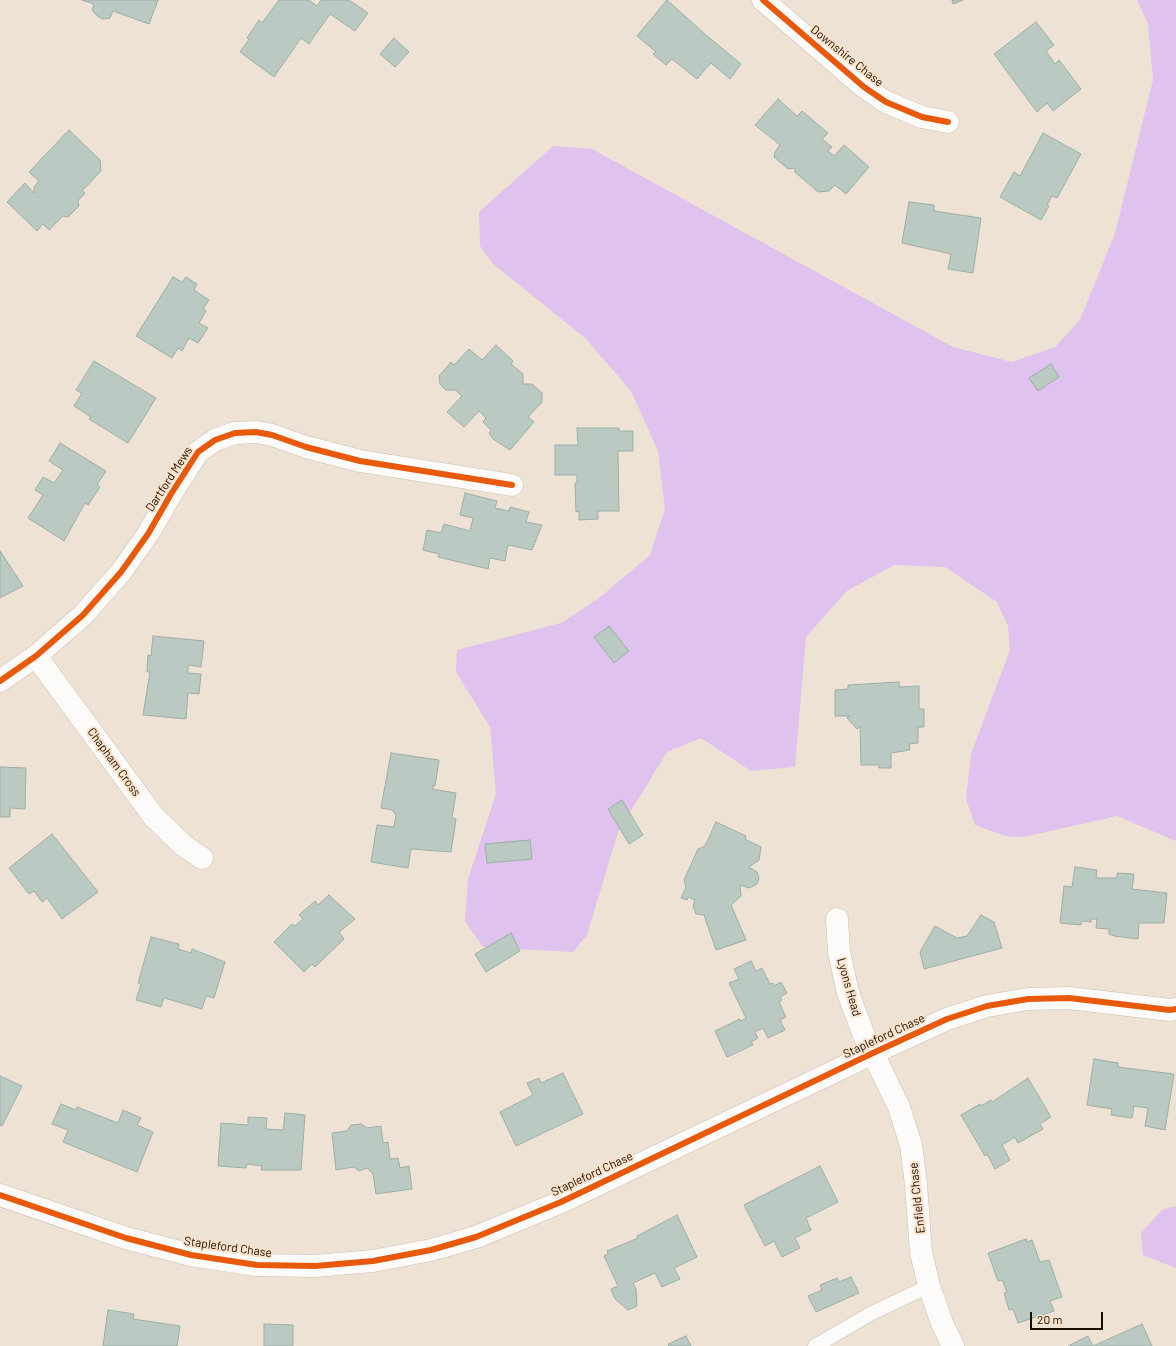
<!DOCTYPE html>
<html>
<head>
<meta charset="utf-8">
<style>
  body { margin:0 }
  #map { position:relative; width:1176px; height:1346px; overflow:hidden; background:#eee2d4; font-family:Barlow,sans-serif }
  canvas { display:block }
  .scale { position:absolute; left:1030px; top:1312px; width:73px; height:18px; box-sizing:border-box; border:2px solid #1c0d00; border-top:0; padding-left:5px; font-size:12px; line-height:14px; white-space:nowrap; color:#1c0d00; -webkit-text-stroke:3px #f9e2ca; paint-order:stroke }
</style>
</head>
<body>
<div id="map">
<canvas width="1176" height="1346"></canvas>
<div class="scale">20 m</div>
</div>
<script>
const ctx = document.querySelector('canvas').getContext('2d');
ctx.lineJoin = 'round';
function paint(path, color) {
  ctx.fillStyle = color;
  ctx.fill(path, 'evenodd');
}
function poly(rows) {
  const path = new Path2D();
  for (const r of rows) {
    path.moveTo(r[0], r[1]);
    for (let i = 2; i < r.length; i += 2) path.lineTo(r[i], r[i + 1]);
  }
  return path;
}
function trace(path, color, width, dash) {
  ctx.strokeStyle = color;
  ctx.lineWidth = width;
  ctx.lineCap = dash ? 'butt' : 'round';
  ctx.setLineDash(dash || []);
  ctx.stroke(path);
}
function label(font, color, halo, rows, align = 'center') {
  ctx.font = font + ' Barlow,sans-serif';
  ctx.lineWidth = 4;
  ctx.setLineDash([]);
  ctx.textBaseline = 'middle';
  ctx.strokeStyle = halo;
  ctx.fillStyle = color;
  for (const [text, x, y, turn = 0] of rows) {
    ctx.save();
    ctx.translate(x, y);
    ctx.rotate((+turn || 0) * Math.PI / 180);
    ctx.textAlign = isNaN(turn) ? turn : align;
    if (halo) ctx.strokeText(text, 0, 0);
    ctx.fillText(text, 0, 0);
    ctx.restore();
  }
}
const water = poly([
  [1137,0,1176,0,1176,841,1117,816,1023,837,1005,836,975,825,966,799,971,754,1010,650,1008,626,997,602,945,567,894,565,847,591,806,637,795,767,751,771,701,738,667,752,618,832,587,935,573,952,483,947,465,921,468,879,496,794,490,727,456,672,457,650,561,623,598,599,650,555,665,509,658,451,631,391,586,339,492,263,480,246,479,212,553,146,592,149,953,347,1012,362,1055,347,1080,320,1115,233,1153,80,1148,24],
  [1176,1206,1176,1268,1143,1255,1141,1233,1162,1210]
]);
const building = poly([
  [82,0,158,0,149,24,113,11,110,18,103,19,97,16,92,10,94,4,82,0],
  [279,0,309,0,317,6,321,0,349,0,368,13,355,31,330,14,309,44,301,38,274,77,240,52,249,39,247,38,259,20,262,23,279,0],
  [667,0,706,35,741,64,730,79,711,63,697,79,672,59,666,65,653,54,656,52,637,36,667,0],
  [952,0,963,0,953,4,952,0],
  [1036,22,1054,45,1046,51,1055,64,1059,60,1081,89,1053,111,1047,103,1037,112,994,54,1036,22],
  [394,38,409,52,395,67,380,54,394,38],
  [778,99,797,116,802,111,828,133,822,139,832,147,828,151,834,156,844,145,869,167,846,194,835,185,829,191,818,192,795,172,795,168,788,169,774,157,775,152,780,145,755,125,778,99],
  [69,130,100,160,101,171,82,191,85,193,78,201,79,206,68,217,63,216,49,230,43,224,37,231,7,202,25,183,34,193,34,187,39,181,29,172,69,130],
  [1043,133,1081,154,1057,198,1052,196,1047,205,1049,206,1041,220,1000,197,1014,172,1020,176,1043,133],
  [909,202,934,205,934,211,981,218,973,273,948,269,951,254,902,243,909,202],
  [173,277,182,282,186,277,197,284,194,290,209,300,203,309,206,311,199,323,208,328,198,343,189,338,182,351,178,348,172,358,136,336,173,277],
  [496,345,513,361,511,364,523,374,523,384,532,384,542,393,542,402,528,417,534,422,510,450,493,439,489,433,491,430,483,422,486,418,479,411,464,427,447,412,462,396,455,390,446,390,440,384,439,376,451,362,454,365,469,349,482,360,496,345],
  [94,361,156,398,128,443,89,419,91,417,74,406,82,393,76,390,94,361],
  [1051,364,1059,377,1038,391,1029,378,1051,364],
  [577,428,619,428,619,431,633,431,633,451,618,451,619,511,598,511,598,519,579,520,579,511,576,512,575,483,577,483,577,475,555,475,555,445,578,445,577,428],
  [60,443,106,471,97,485,100,487,88,505,85,503,64,541,28,518,43,495,35,490,43,477,54,483,63,470,49,461,60,443],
  [465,493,497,501,495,508,509,511,510,507,529,512,526,522,542,525,532,550,508,545,505,561,490,558,488,569,438,557,439,554,423,550,427,530,441,533,444,524,470,531,473,518,460,515,465,493],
  [0,551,23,586,0,598,0,551],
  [609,626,629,651,614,663,594,637,609,626],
  [153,636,204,641,201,667,188,665,188,673,201,674,199,694,188,693,186,719,143,715,150,672,147,672,148,655,151,656,153,636],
  [899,682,899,687,919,686,919,709,924,709,924,727,918,727,918,743,909,744,910,750,891,753,891,768,879,768,879,765,861,765,860,726,857,729,847,718,850,716,835,716,835,690,848,689,848,685,899,682],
  [391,753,439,760,435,786,433,786,432,789,456,793,452,818,456,819,451,852,411,849,408,868,371,862,377,825,394,827,396,815,392,810,381,808,391,753],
  [0,767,26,768,25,809,10,808,10,817,0,817,0,767],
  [622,800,643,835,629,844,608,809,622,800],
  [716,822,746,836,745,839,761,847,759,860,749,867,757,872,759,878,757,884,749,888,740,885,741,896,731,905,746,940,716,950,704,915,696,914,693,906,695,900,688,897,687,900,681,898,686,887,684,880,698,849,705,846,716,822],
  [52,834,98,892,62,919,47,898,42,902,34,891,29,894,9,868,52,834],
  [530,840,532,859,487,863,485,844,530,840],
  [1075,867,1097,870,1096,878,1117,878,1117,873,1134,874,1132,889,1167,893,1164,923,1139,923,1138,939,1114,936,1109,934,1109,929,1096,928,1097,919,1091,919,1091,922,1082,921,1081,925,1060,923,1064,886,1072,887,1075,867],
  [329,895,355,919,339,932,344,939,315,967,312,964,304,972,274,942,292,924,295,926,303,919,299,915,315,901,318,905,329,895],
  [981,915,994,922,1002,948,924,969,920,952,935,926,957,938,967,936,981,915],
  [511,933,520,951,486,972,475,954,511,933],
  [151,937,179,944,178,949,191,953,192,949,225,962,214,998,206,996,202,1009,164,998,161,1007,136,1000,141,984,138,983,151,937],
  [751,961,756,971,762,968,770,984,773,983,774,986,781,982,787,993,780,997,782,1000,779,1002,786,1017,780,1020,785,1030,768,1038,763,1028,755,1032,758,1038,751,1042,753,1045,727,1057,715,1031,740,1019,741,1021,746,1018,729,983,739,979,734,969,751,961],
  [1094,1059,1118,1063,1118,1067,1174,1074,1165,1130,1145,1126,1148,1108,1134,1106,1132,1118,1111,1115,1112,1109,1087,1105,1094,1059],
  [563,1073,583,1114,516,1146,500,1112,533,1095,527,1083,539,1078,541,1083,563,1073],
  [0,1076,22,1086,2,1126,0,1125,0,1076],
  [1028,1078,1051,1117,1040,1124,1043,1129,1018,1143,1015,1137,1002,1145,1010,1160,995,1169,987,1154,985,1156,961,1115,980,1104,981,1106,991,1100,992,1102,1028,1078],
  [61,1104,76,1110,77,1107,118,1123,123,1110,141,1118,137,1125,153,1132,137,1172,63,1142,68,1130,52,1124,61,1104],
  [285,1113,305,1115,301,1170,261,1170,262,1166,247,1164,246,1168,218,1166,221,1123,248,1125,248,1117,267,1118,266,1129,283,1130,285,1113],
  [361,1124,367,1128,381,1126,383,1143,388,1142,390,1159,398,1158,400,1168,409,1166,412,1189,376,1194,373,1174,367,1168,359,1171,354,1167,336,1170,332,1133,347,1131,351,1125,361,1124],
  [820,1166,838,1202,806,1218,811,1230,795,1238,800,1248,782,1257,774,1241,765,1246,744,1205,820,1166],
  [677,1215,697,1257,674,1268,680,1279,662,1287,655,1273,633,1283,636,1289,637,1306,628,1310,615,1299,611,1289,618,1286,604,1256,608,1254,607,1251,638,1238,637,1236,677,1215],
  [1026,1239,1027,1242,1032,1240,1040,1262,1049,1260,1062,1297,1050,1301,1054,1311,1018,1323,1013,1309,1009,1310,1004,1293,1007,1292,1002,1280,998,1281,988,1253,1026,1239],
  [851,1277,859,1293,816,1312,808,1296,822,1290,820,1285,837,1278,839,1282,851,1277],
  [108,1310,134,1314,133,1319,180,1326,177,1346,103,1346,108,1310],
  [264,1324,293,1325,293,1346,264,1346,264,1324],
  [1142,1324,1152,1346,1068,1346,1088,1336,1093,1346,1142,1324],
  [686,1336,691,1346,669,1346,668,1344,686,1336]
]);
const service = poly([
  [815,1346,872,1313,929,1286]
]);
const minor = poly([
  [763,0,864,87,886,102,922,117,948,122],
  [36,656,154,817,183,845,202,858],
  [0,681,36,656,83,615,121,572,148,534,171,494,198,452,215,440,235,433,256,432,272,435,306,447,360,461,512,485],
  [837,919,839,952,848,993,863,1033,899,1107,911,1145,916,1184,921,1252,929,1286,942,1323,953,1346],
  [0,1195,126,1238,191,1255,257,1265,315,1266,373,1261,431,1250,476,1237,561,1202,873,1053,947,1019,987,1006,1028,999,1069,998,1170,1010,1176,1009]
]);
const cycleway = poly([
  [763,0,864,87,886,102,922,117,948,122],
  [0,681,36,656,83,615,121,572,148,534,171,494,198,452,215,440,235,433,256,432,272,435,306,447,360,461,512,485],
  [0,1195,126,1238,191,1255,257,1265,315,1266,373,1261,431,1250,476,1237,561,1202,873,1053,947,1019,987,1006,1028,999,1069,998,1170,1010,1176,1009]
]);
const streetNames = [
  ["Downshire Chase",847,56,39],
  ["Dartford Mews",169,479,-57],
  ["Chapham Cross",114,762,54],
  ["Lyons Head",849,987,74],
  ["Stapleford Chase",884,1036,-25],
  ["Stapleford Chase",592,1174,-25],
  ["Enfield Chase",917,1198,-96],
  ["Stapleford Chase",228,1247,8]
];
paint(water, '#dfc2ee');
paint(building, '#bacac2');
trace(building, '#9daea6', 1);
trace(service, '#cebeac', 15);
trace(minor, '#cebeac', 23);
trace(service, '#fcfbf9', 14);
trace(minor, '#fcfbf9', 22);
trace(cycleway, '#e8590c', 6);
label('12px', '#1c0d00', '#f9e2ca', streetNames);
</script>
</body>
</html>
